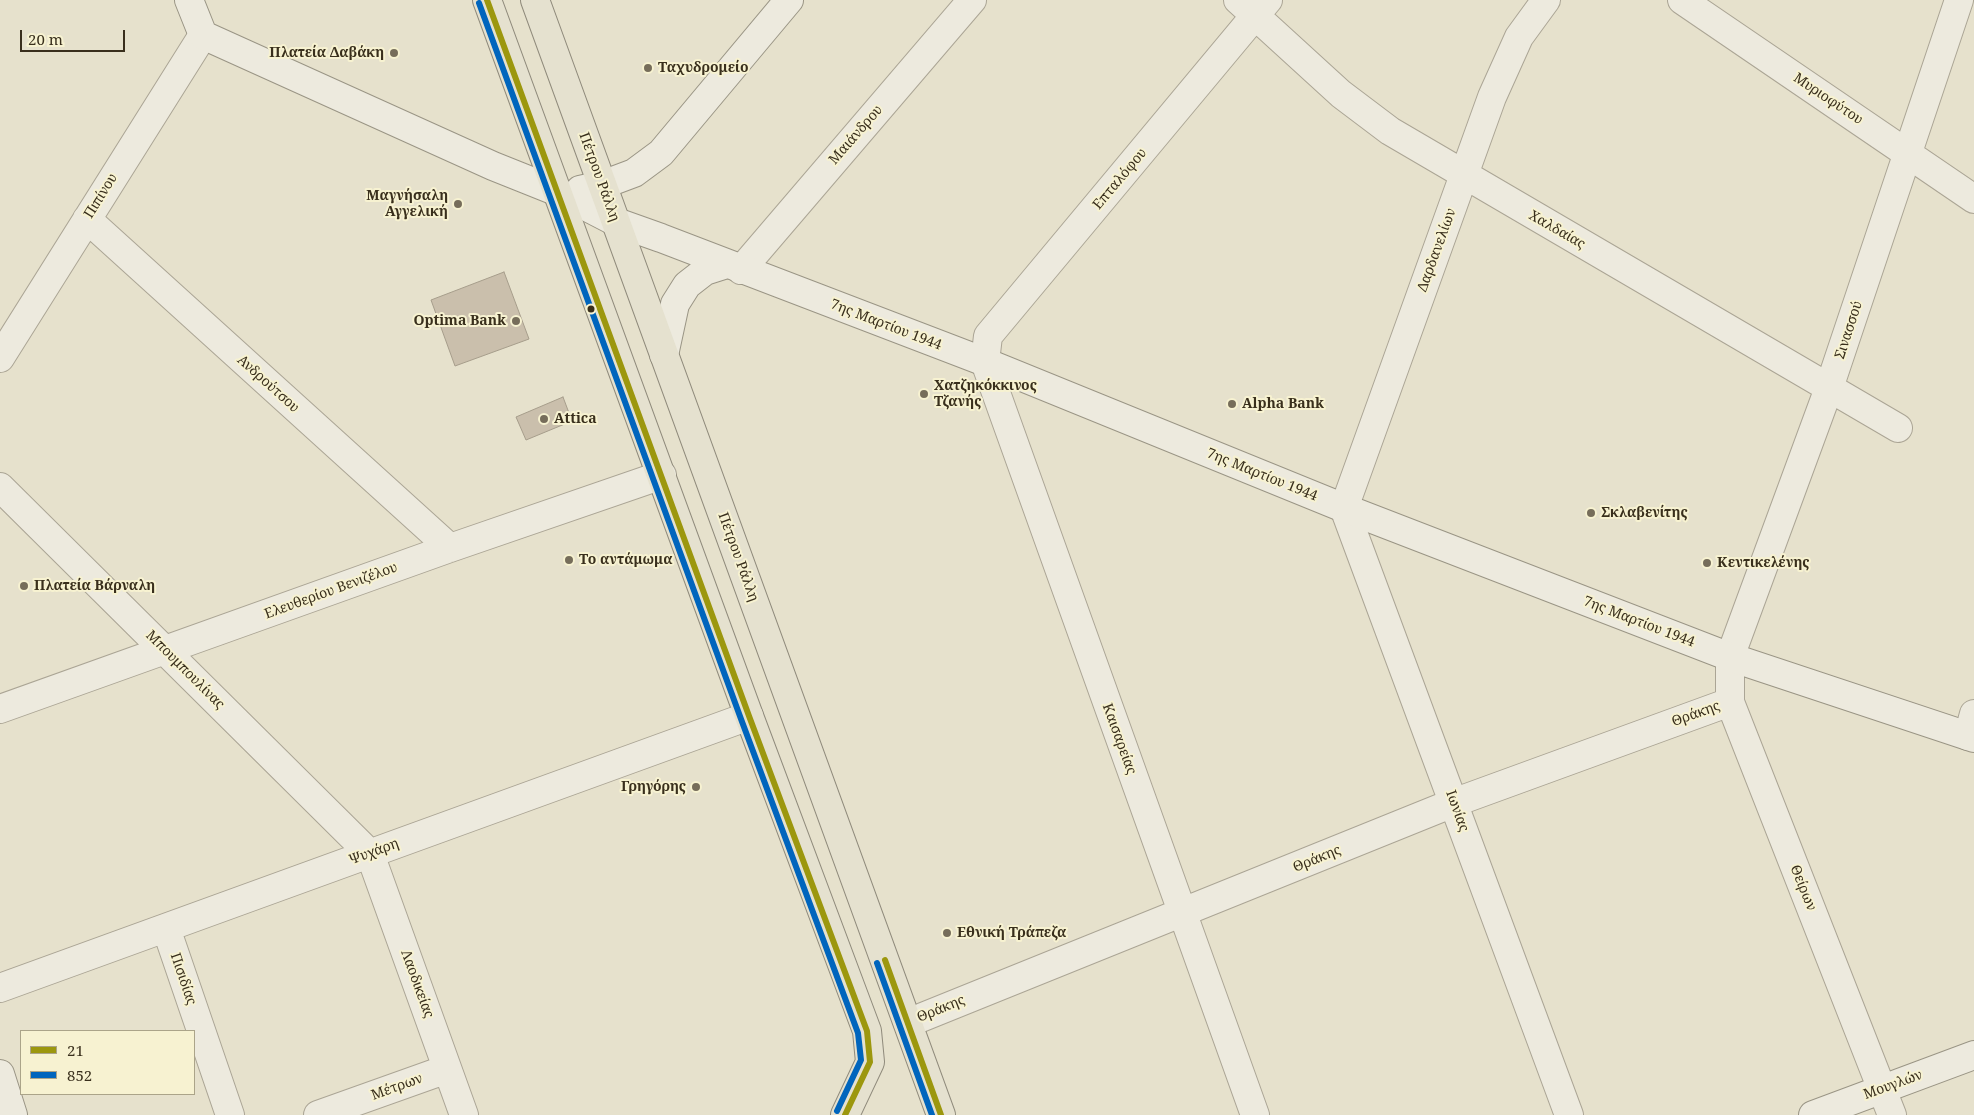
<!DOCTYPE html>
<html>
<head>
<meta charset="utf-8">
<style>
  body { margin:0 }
  #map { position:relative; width:1974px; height:1115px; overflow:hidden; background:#e6e1cc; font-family:"Noto Serif",serif }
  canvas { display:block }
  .legend { position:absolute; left:20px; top:1030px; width:175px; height:65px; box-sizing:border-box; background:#f7f2d1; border:1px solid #aba489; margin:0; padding:6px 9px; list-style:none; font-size:15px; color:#392f1c }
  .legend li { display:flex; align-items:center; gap:10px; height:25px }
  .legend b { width:25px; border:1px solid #aba489 }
  .scale { position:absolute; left:20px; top:30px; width:105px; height:22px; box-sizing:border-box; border:2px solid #392f1c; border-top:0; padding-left:6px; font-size:15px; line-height:18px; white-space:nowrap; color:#392f1c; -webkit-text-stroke:4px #f7f2d1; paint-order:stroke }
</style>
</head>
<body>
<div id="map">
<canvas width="1974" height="1115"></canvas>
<ul class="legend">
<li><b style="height:6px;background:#9c970e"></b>21</li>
<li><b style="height:6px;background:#0065bd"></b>852</li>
</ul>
<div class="scale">20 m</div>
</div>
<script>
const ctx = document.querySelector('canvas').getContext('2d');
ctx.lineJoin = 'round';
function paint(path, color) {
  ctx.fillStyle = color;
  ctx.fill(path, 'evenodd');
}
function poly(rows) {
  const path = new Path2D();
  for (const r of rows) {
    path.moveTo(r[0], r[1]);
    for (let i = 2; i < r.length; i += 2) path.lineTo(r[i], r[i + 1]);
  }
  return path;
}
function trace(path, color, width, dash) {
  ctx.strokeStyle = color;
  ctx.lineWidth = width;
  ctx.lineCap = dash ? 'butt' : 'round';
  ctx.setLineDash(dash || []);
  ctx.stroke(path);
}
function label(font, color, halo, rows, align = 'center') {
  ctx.font = font + ' "Noto Serif",serif';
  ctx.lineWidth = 4;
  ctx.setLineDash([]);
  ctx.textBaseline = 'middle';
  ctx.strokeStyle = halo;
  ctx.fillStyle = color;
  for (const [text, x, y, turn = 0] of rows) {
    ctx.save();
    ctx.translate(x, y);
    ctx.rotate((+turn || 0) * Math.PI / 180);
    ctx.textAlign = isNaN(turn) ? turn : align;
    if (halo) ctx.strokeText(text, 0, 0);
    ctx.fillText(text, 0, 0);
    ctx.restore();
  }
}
const building = poly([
  [504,272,529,339,455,366,431,300,504,272],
  [563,397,572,421,526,440,516,417,563,397]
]);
const street = poly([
  [1238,0,1341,94,1390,131,1898,428],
  [1546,0,1519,37,1492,97,1344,508,1569,1115],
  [1682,0,1974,199],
  [87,219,450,548],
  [741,270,972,0],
  [0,358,203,35],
  [0,487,370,854,464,1115],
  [0,709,450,548,662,475],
  [1968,736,1974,714],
  [166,928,230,1115],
  [0,988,749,716],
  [908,1023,1453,803,1730,702],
  [318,1115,447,1069],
  [1255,1115,985,362,988,336,1268,0],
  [1892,1115,1730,702,1730,657,1829,388,1959,0]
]);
const secondary = poly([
  [189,0,203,35,493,166,558,192,616,222,661,238,985,362,1344,508,1730,657,1974,738],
  [580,190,602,185,634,173,661,153,789,0],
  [664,355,675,304,687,285,705,271,727,264],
  [0,1074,13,1115],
  [1813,1115,1974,1055]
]);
const primary = poly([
  [487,0,749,716,867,1031,870,1062,845,1115],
  [535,0,941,1115]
]);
const bus1 = poly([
  [487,0,749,716,867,1031,870,1062,845,1115],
  [885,960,941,1115]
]);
const bus2 = poly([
  [479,3,741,719,858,1033,861,1060,837,1111],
  [877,963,932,1115]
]);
const markers = [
  [394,53,5,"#766d5a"],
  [648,68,5,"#766d5a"],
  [458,204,5,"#766d5a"],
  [591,309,4.5,"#392f1c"],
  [516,321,5,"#766d5a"],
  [924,394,5,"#766d5a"],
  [1232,404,5,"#766d5a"],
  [544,419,5,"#766d5a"],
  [1591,513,5,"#766d5a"],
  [569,560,5,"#766d5a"],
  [1707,563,5,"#766d5a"],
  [24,586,5,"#766d5a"],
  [696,787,5,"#766d5a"],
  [947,933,5,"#766d5a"]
];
const poiNames = [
  ["Πλατεία Δαβάκη",384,53,"right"],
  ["Ταχυδρομείο",658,68],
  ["Μαγνήσαλη",448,196,"right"],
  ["Αγγελική",448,212,"right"],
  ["Optima Bank",506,321,"right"],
  ["Χατζηκόκκινος",934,386],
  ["Τζανής",934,402],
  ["Alpha Bank",1242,404],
  ["Attica",554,419],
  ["Σκλαβενίτης",1601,513],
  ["Το αντάμωμα",579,560],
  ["Κεντικελένης",1717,563],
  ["Πλατεία Βάρναλη",34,586],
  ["Γρηγόρης",686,787,"right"],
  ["Εθνική Τράπεζα",957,933]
];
const streetNames = [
  ["Μυριοφύτου",1828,99,34],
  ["Μαιάνδρου",856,135,-49],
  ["Πέτρου Ράλλη",599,177,70],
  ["Επταλόφου",1120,179,-50],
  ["Πιπίνου",101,196,-58],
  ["Χαλδαίας",1557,230,30],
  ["Δαρδανελίων",1437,250,-70],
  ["7ης Μαρτίου 1944",886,325,21],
  ["Σινασσού",1849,330,-72],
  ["Ανδρούτσου",268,384,42],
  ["7ης Μαρτίου 1944",1262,475,22],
  ["Πέτρου Ράλλη",738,557,70],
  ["Ελευθερίου Βενιζέλου",331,591,-20],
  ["7ης Μαρτίου 1944",1639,622,21],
  ["Μπουμπουλίνας",185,670,45],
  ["Θράκης",1696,714,-20],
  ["Καισαρείας",1119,739,70],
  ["Ιωνίας",1457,811,70],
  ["Ψυχάρη",374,852,-20],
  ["Θράκης",1317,859,-22],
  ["Θείρων",1803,888,68],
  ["Πισιδίας",183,979,71],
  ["Λαοδικείας",417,984,70],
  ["Θράκης",941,1009,-22],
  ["Μουγλών",1893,1085,-20],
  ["Μέτρων",397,1087,-20]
];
paint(building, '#cabfac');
trace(building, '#a69d8b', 1);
trace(street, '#aba595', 30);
trace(secondary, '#9a9585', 30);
trace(primary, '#908b7c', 30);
trace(street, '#edeade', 28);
trace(secondary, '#edeade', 28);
trace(primary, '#e5e1cf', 28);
trace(bus1, '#9c970e', 6);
trace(bus2, '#0065bd', 6);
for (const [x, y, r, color] of markers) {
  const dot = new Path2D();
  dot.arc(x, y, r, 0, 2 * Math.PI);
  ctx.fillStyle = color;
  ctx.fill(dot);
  trace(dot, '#f7f2d1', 2);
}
label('bold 14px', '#392f1c', '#f7f2d1', poiNames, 'left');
label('14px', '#392f1c', '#f7f2d1', streetNames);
</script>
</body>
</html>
